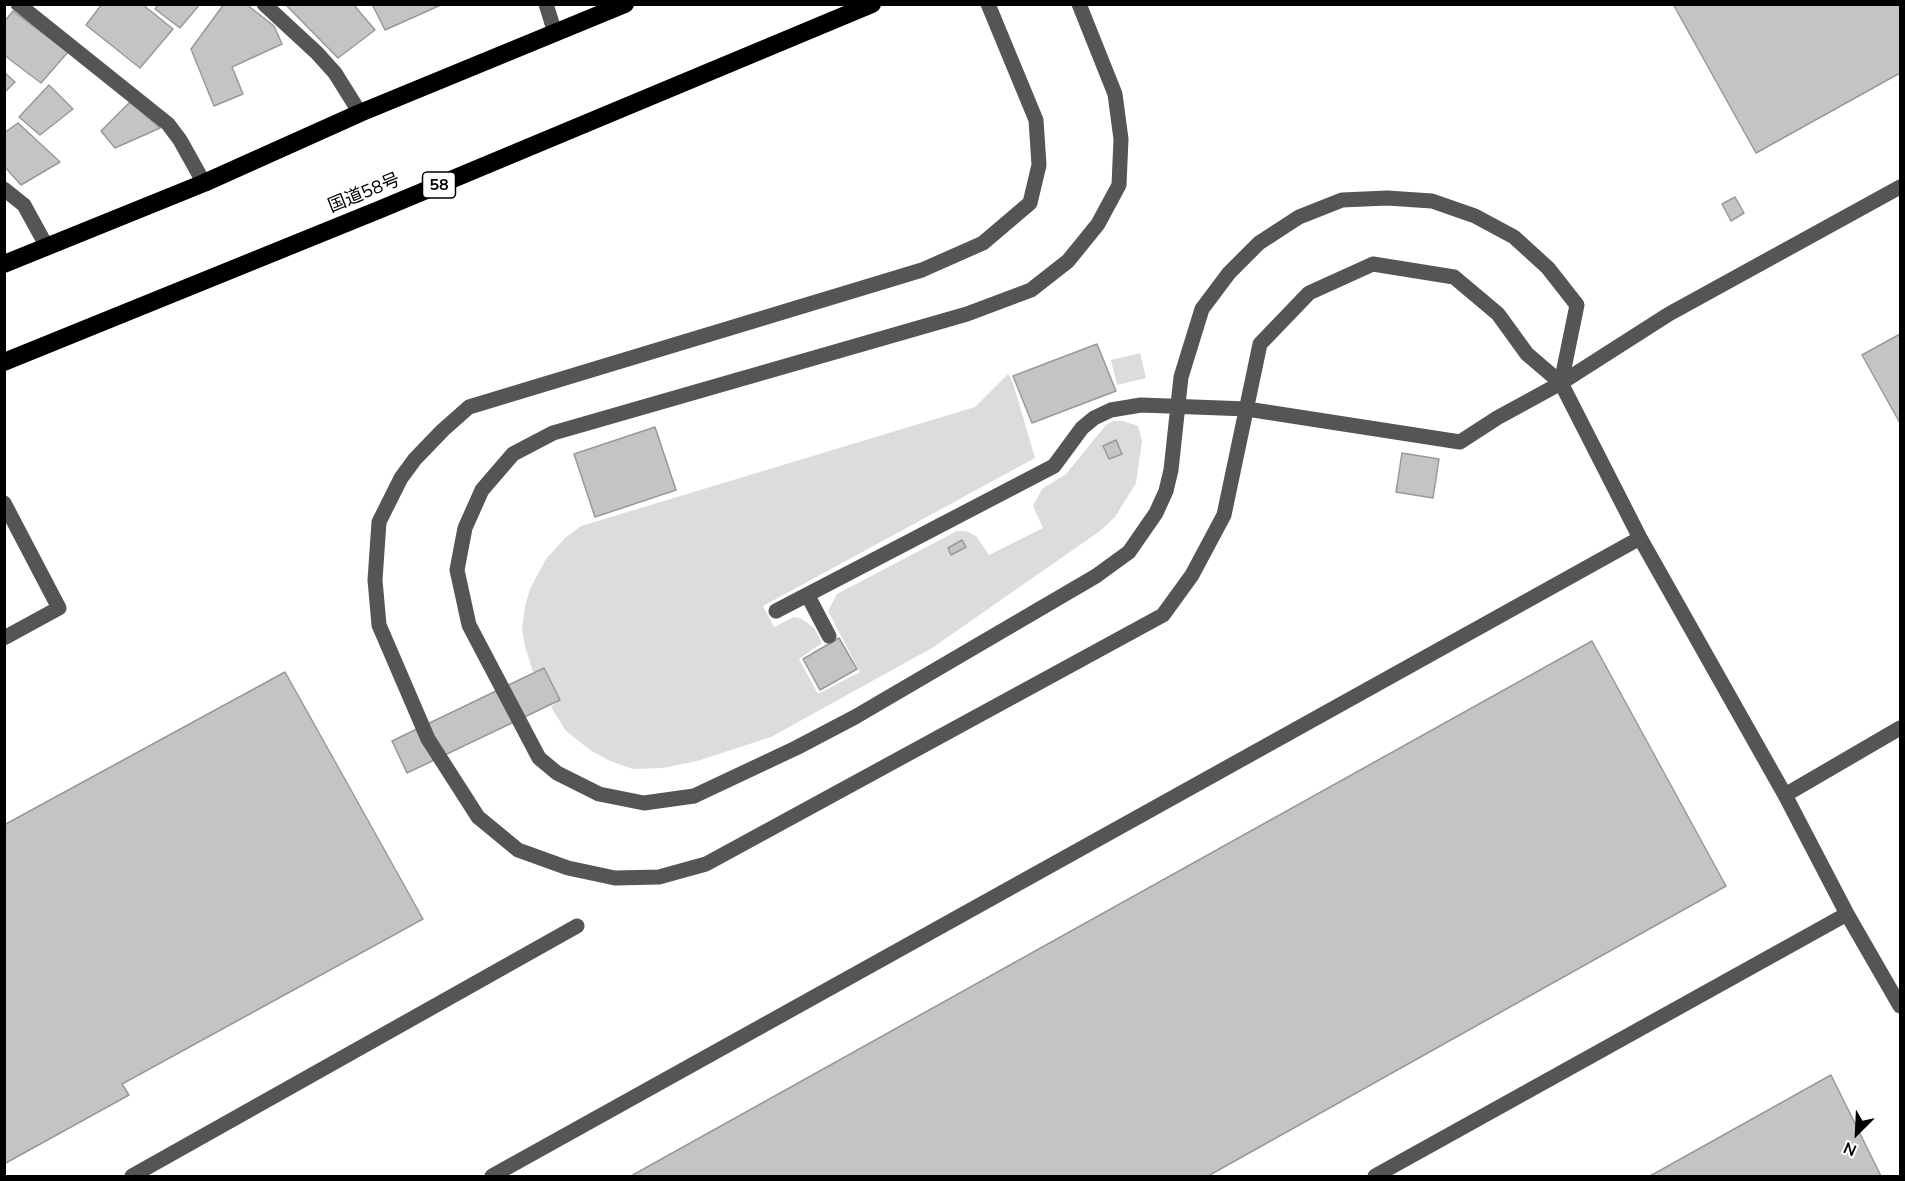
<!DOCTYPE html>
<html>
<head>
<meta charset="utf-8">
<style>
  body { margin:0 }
  #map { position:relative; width:1905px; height:1181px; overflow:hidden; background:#fff; font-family:Mulish,sans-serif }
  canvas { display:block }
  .frame { position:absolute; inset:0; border:6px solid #000; pointer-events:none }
  .north { position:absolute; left:1827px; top:1103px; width:60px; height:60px; -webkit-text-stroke:4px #fff; paint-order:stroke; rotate:204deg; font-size:16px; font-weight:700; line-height:24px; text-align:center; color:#000 }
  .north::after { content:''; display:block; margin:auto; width:21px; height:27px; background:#000; clip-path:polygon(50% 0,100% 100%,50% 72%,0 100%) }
</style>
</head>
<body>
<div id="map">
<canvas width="1905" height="1181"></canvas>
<div class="frame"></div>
<div class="north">N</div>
</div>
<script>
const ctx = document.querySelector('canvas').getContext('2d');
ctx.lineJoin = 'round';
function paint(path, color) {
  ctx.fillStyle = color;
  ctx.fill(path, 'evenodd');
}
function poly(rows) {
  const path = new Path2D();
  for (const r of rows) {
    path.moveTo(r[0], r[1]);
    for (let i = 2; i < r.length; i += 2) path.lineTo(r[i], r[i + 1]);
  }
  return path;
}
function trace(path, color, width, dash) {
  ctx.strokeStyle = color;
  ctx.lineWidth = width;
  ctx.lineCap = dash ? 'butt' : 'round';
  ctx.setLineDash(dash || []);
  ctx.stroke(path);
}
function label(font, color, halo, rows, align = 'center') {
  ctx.font = font + ' Mulish,"Noto Sans JP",sans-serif';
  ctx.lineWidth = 4.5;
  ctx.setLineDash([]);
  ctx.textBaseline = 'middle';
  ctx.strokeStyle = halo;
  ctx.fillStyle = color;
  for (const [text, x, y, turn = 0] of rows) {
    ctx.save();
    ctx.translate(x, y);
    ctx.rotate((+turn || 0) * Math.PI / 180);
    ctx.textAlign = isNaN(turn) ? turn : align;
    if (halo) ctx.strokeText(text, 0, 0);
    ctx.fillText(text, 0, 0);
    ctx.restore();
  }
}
const green = poly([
  [1140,353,1146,378,1117,385,1111,360],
  [1008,374,1013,383,1035,458,763,606,774,627,794,617,802,619,814,628,822,643,799,659,818,694,860,672,828,611,837,594,957,531,966,531,976,536,989,555,1043,528,1033,506,1042,489,1066,474,1106,425,1113,421,1123,421,1138,426,1142,441,1136,483,1115,517,1100,531,932,648,771,737,697,761,663,768,633,769,610,761,590,750,566,731,551,707,560,700,544,668,533,672,525,646,522,629,525,606,530,589,546,559,565,538,581,526,975,407]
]);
const building = poly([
  [102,4,142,4,173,29,140,68,86,25,102,4],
  [159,4,200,4,180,28,155,9,159,4],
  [224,4,246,4,274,26,282,44,232,67,243,94,214,106,191,49,224,4],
  [289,4,353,4,375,30,338,58,287,6,289,4],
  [372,4,443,4,385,30,372,4],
  [1673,4,1900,4,1900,73,1756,153,1673,4],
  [13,11,68,52,41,83,4,55,4,22,13,11],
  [4,72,15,82,4,93,4,72],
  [49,85,73,109,40,135,19,117,49,85],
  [130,102,160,128,115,148,101,131,130,102],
  [18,123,60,162,21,185,4,166,4,133,18,123],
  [1735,197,1744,213,1731,221,1722,204,1735,197],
  [1900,334,1900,423,1862,355,1900,334],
  [1097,344,1116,391,1032,423,1013,376,1097,344],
  [655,427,676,490,595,517,574,454,655,427],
  [1116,440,1122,454,1109,459,1103,446,1116,440],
  [1402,453,1439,459,1433,498,1396,492,1402,453],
  [962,540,966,547,951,555,948,548,962,540],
  [839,638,857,669,820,690,803,659,839,638],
  [1592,641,1726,886,1208,1176,631,1176,1592,641],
  [544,668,560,700,407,773,392,741,544,668],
  [285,672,423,919,122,1084,129,1095,4,1164,4,825,285,672],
  [1831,1075,1881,1176,1650,1176,1831,1075]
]);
const minor = poly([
  [18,4,168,124,180,140,204,183],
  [264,4,317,53,335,73,360,113],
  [546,4,555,33],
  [988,4,1036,120,1039,165,1030,203,983,243,922,270,469,407,443,430,415,459,401,478,379,522,375,580,379,625,428,739,478,817,518,850,568,868,615,878,659,877,706,864,1163,615,1192,575,1224,515,1260,344,1309,293,1373,264,1454,277,1498,314,1527,354,1561,383,1640,538,1785,795,1847,914,1900,1006],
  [1079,4,1115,94,1121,139,1119,185,1098,224,1068,261,1031,290,967,314,553,433,513,454,482,490,465,528,457,570,469,625,539,758,557,773,599,794,644,803,694,796,796,748,855,717,1096,576,1129,552,1156,513,1166,491,1171,470,1181,377,1202,309,1229,273,1259,243,1299,217,1342,200,1387,198,1432,201,1475,216,1514,237,1548,268,1577,305,1561,383],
  [4,189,24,205,47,247],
  [4,503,59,608,4,638],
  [808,596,829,636],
  [776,611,1054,466,1082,428,1094,418,1111,410,1141,405,1247,409,1460,442,1497,418,1561,383,1669,314,1900,187],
  [1785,795,1900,728],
  [132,1176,577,926],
  [492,1176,1640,538],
  [1375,1176,1847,914]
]);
const highway = poly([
  [4,264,204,183,360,113,625,4],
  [4,362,381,209,872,4]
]);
const shields = [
  [439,185,33]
];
const shieldNames = [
  ["58",439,185]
];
const streetNames = [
  ["国道58号",364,193,-22]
];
paint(green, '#dcdcdc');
paint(building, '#c4c4c4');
trace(building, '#999', 1.5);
trace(minor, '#555', 15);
trace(highway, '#000', 18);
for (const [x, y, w] of shields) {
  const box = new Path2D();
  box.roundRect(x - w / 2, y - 13, w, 26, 4.5);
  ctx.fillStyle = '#fff';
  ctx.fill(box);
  trace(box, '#000', 1.5);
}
label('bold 16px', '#000', null, shieldNames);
label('18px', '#000', '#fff', streetNames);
</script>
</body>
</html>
